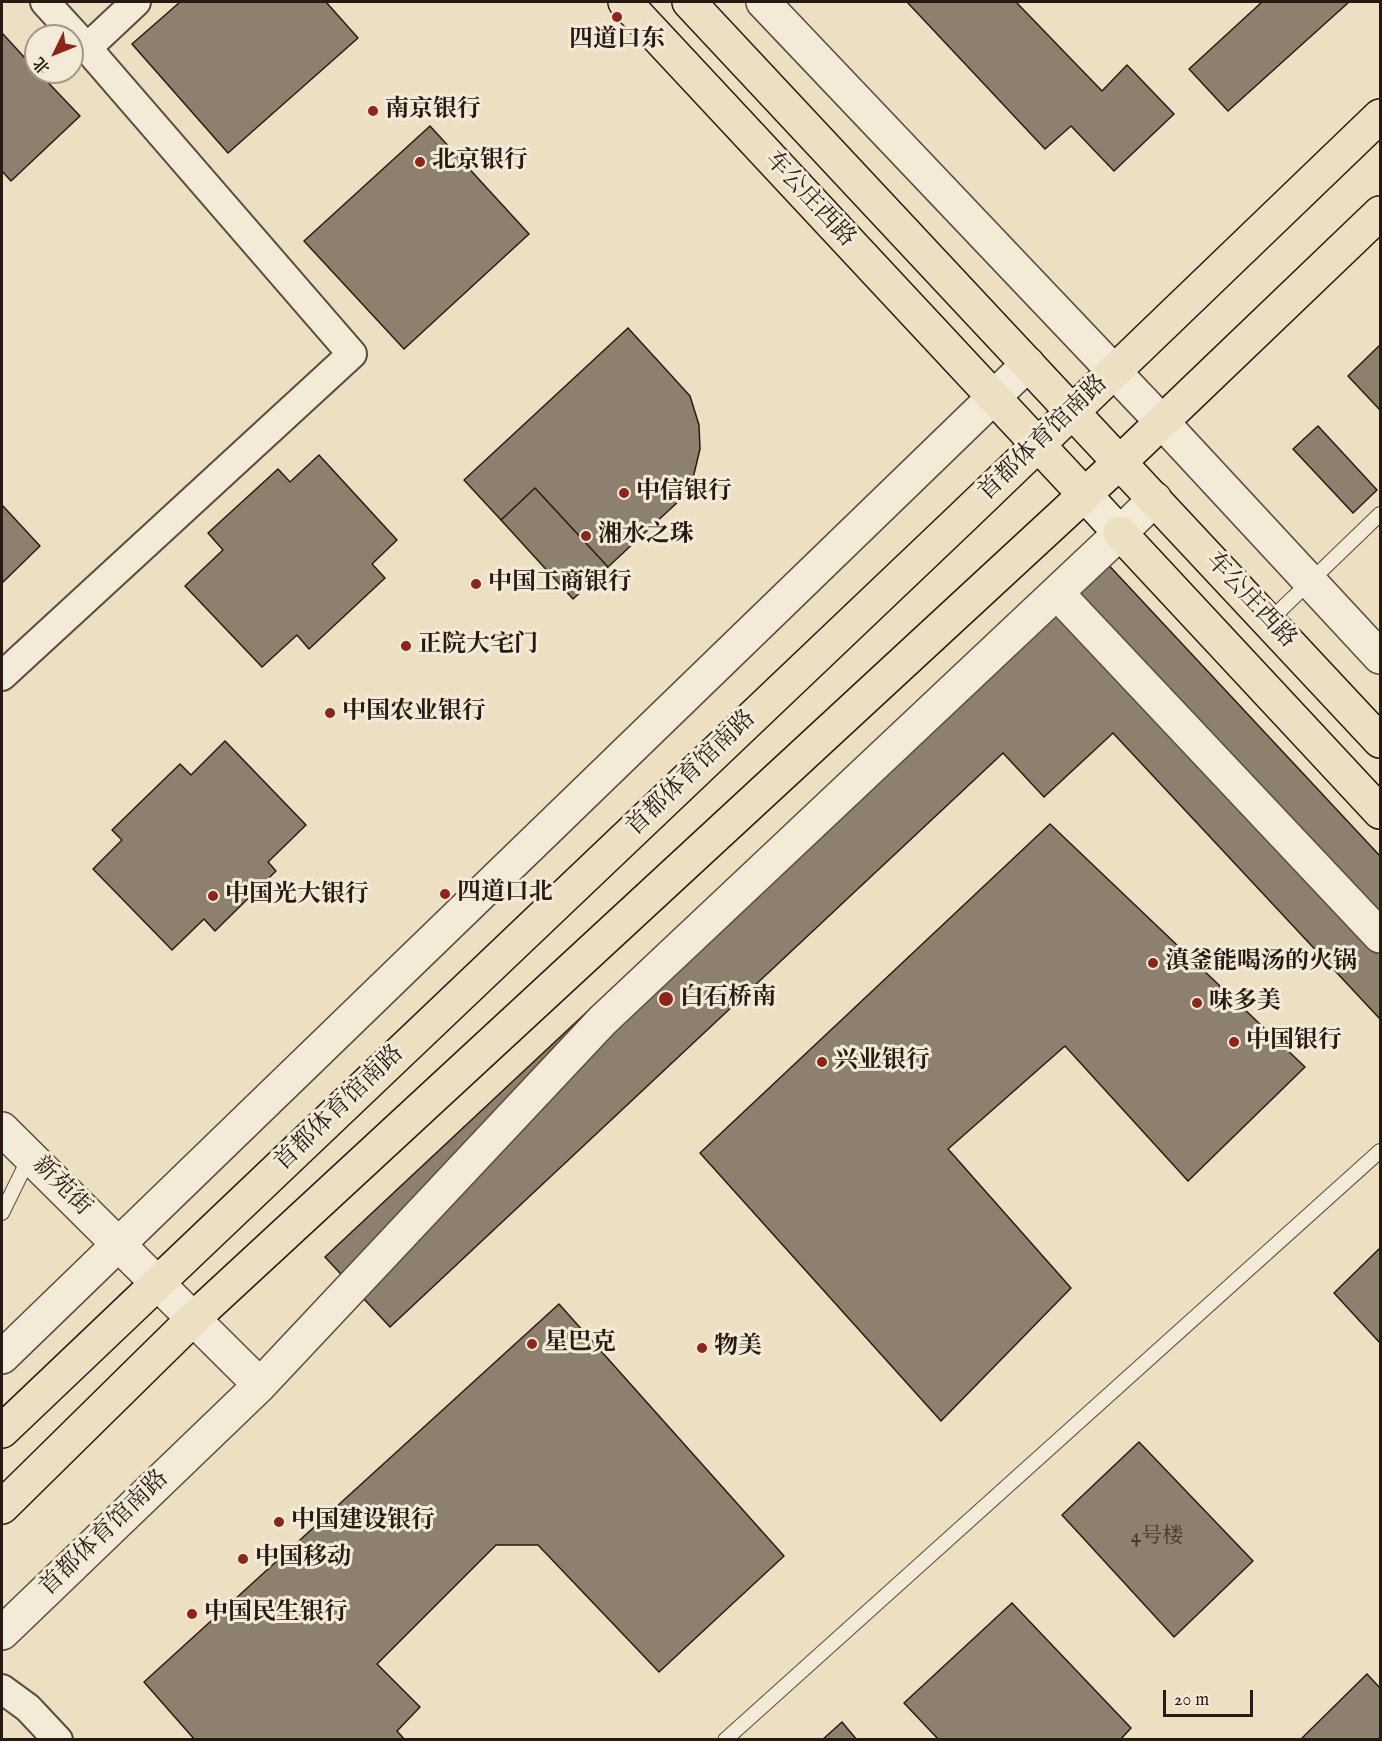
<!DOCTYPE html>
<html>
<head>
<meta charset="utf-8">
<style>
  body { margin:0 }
  #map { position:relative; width:1382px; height:1741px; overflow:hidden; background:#eddfc2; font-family:"IM FELL English","Noto Serif SC",serif }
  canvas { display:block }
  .frame { position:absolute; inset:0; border:3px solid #281a13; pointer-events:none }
  .north { position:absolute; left:24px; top:24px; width:60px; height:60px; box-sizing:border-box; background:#f3ead7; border:2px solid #a29789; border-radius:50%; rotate:227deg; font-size:16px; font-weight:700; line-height:24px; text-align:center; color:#281a13 }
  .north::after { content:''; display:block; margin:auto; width:21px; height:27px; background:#8f2418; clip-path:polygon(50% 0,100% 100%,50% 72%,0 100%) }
  .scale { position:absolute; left:1163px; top:1690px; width:90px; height:27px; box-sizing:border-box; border:3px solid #281a13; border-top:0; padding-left:8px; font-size:18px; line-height:21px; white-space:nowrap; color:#281a13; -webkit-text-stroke:4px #f3ead7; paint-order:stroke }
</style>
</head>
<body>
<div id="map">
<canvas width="1382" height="1741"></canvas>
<div class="frame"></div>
<div class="north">北</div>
<div class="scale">20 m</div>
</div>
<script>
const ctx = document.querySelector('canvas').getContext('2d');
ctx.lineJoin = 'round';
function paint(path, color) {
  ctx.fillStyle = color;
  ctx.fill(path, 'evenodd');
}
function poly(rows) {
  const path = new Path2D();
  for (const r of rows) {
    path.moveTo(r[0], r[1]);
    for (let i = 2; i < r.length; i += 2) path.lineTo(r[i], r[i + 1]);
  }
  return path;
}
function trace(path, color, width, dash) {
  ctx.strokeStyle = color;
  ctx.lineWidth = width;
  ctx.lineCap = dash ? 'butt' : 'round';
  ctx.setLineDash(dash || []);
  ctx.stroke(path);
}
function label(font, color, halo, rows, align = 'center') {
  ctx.font = font + ' "IM FELL English","Noto Serif SC",serif';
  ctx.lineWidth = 6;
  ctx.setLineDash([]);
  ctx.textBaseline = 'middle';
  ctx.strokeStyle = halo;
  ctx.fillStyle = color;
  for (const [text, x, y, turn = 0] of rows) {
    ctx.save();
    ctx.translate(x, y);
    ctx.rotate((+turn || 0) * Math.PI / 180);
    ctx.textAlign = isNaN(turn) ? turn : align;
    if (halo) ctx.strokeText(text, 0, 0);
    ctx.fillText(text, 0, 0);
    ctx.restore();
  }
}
const building = poly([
  [180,2,326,2,358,38,228,153,132,44,180,2],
  [907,2,1016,2,1102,91,1127,65,1174,114,1114,171,1071,126,1045,149,907,2],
  [1262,2,1349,2,1228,111,1189,69,1262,2],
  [2,33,36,70,36,72,38,72,80,116,11,181,2,171,2,33],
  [430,126,529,234,404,349,304,241,430,126],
  [628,328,690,396,699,425,700,449,693,478,681,499,608,567,535,488,501,520,464,480,628,328],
  [1380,345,1380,410,1348,376,1380,345],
  [1318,426,1377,490,1353,513,1293,449,1318,426],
  [319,455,397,540,372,564,385,578,309,649,297,635,262,667,185,586,223,550,208,533,278,469,290,482,319,455],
  [535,488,608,567,573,599,501,520,535,488],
  [2,505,40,546,2,583,2,505],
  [1088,543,1380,856,1380,1019,1113,733,1044,797,1003,753,390,1327,325,1257,1088,543],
  [225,741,306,825,268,862,276,871,215,931,204,919,172,950,93,869,122,840,112,830,180,764,191,775,225,741],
  [1050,824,1305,1067,1188,1181,1065,1046,948,1149,1071,1288,941,1421,700,1153,1050,824],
  [1380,1248,1380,1343,1334,1293,1380,1248],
  [559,1304,784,1556,659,1672,538,1545,496,1545,377,1664,420,1707,397,1731,405,1740,195,1740,144,1682,559,1304],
  [1139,1442,1253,1561,1174,1637,1062,1515,1139,1442],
  [1012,1603,1131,1728,1120,1740,939,1740,904,1703,1012,1603],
  [1367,1674,1380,1688,1380,1740,1300,1740,1367,1674],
  [842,1722,857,1740,822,1740,842,1722]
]);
const service = poly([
  [1269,621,1380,514],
  [2,1213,30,1156],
  [725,1740,1380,1151]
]);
const minor = poly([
  [45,2,87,48],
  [2,676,352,354,87,48,136,2],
  [2,1689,28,1708,58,1740]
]);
const tertiary = poly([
  [763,2,1162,422,1380,657],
  [1057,593,1380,936],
  [2,1129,260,1385],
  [2,1357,1028,364],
  [2,1633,260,1385,602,1021,1120,533,1155,499]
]);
const secondary = poly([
  [1084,494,1120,533]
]);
const primary = poly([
  [625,2,1084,494],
  [689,2,1380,741],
  [1120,533,1380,812],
  [2,1431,964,516,1380,116],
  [2,1507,193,1319,1120,462,1380,213]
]);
const markers = [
  [617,17,6,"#8f2418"],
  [373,111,6,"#8f2418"],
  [420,162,6,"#8f2418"],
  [624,493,6,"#8f2418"],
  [586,536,6,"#8f2418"],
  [476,584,6,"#8f2418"],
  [406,646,6,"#8f2418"],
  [330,713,6,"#8f2418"],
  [445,894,6,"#8f2418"],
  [213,896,6,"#8f2418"],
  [1153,963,6,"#8f2418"],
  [666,999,8,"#8f2418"],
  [1197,1003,6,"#8f2418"],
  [1234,1042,6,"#8f2418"],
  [822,1062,6,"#8f2418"],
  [532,1344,6,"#8f2418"],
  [702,1348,6,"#8f2418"],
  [279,1522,6,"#8f2418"],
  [243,1559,6,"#8f2418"],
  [192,1614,6,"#8f2418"]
];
const numberNames = [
  ["4号楼",1157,1538]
];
const poiNames = [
  ["四道口东",617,41,"center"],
  ["南京银行",385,111],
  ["北京银行",432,162],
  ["中信银行",636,493],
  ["湘水之珠",598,536],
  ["中国工商银行",488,584],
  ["正院大宅门",418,646],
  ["中国农业银行",342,713],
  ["四道口北",457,894],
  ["中国光大银行",225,896],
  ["滇釜能喝汤的火锅",1165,963],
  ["白石桥南",680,999],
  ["味多美",1209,1003],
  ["中国银行",1246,1042],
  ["兴业银行",834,1062],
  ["星巴克",544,1344],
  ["物美",714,1348],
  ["中国建设银行",291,1522],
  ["中国移动",255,1559],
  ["中国民生银行",204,1614]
];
const streetNames = [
  ["车公庄西路",809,200,47],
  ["首都体育馆南路",1044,439,-44],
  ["车公庄西路",1250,601,47],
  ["首都体育馆南路",692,774,-44],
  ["首都体育馆南路",340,1109,-44],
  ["新苑街",61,1187,45],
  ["首都体育馆南路",105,1534,-44]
];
paint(building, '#8e806e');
trace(building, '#281a13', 1.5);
trace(service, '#594b3f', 16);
trace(minor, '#594b3f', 32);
trace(tertiary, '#594b3f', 36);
trace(secondary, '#281a13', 36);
trace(primary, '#281a13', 36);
trace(service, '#f3ead7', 14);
trace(minor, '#f3ead7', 28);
trace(tertiary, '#f3ead7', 33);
trace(secondary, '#f3ead7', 33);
trace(primary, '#eddfc2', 33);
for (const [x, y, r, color] of markers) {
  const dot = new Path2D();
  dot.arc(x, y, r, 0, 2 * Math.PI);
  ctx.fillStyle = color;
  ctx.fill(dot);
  trace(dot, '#f3ead7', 2);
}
label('21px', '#42342a', null, numberNames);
label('bold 24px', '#281a13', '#f3ead7', poiNames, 'left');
label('24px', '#281a13', '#f3ead7', streetNames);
</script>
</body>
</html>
